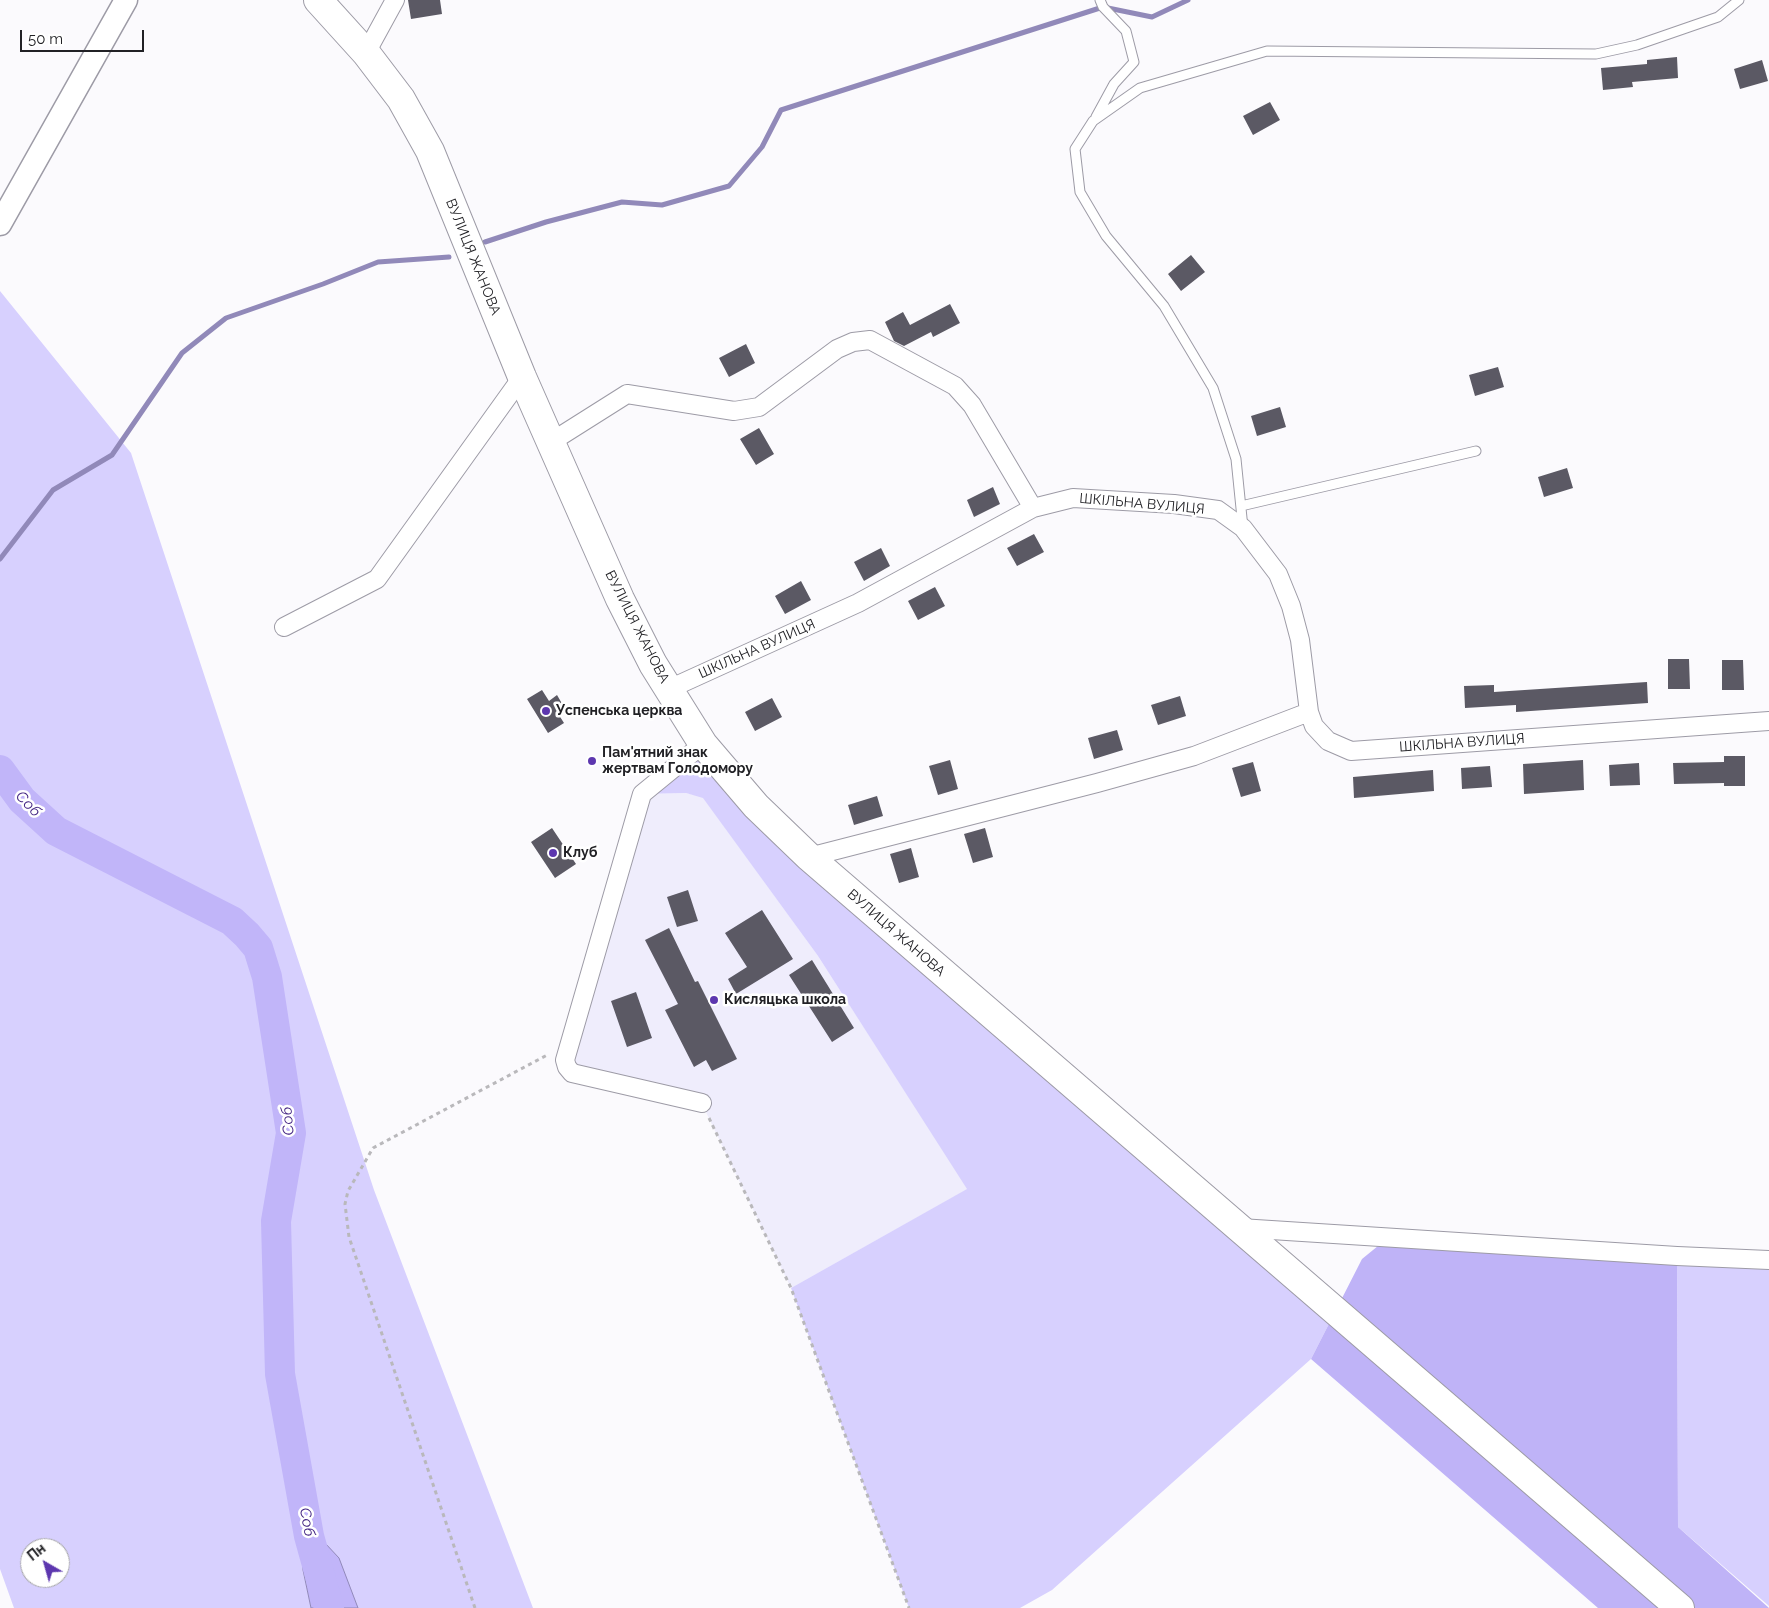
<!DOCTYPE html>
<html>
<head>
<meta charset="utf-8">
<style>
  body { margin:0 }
  #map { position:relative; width:1769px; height:1608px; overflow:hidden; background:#fbfafd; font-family:Raleway,sans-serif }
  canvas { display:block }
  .north { position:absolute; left:20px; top:1538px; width:50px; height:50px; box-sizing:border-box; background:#fff; border:1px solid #a6a6a8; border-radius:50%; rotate:322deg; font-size:14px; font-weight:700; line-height:20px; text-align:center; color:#212125 }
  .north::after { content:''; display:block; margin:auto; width:18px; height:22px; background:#5d37af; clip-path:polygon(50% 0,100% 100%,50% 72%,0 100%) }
  .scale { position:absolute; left:20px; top:30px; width:124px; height:22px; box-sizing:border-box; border:2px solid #212125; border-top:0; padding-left:6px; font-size:15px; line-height:18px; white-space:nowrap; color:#212125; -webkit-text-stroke:4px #fff; paint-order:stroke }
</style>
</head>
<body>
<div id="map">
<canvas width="1769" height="1608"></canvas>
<div class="north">Пн</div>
<div class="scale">50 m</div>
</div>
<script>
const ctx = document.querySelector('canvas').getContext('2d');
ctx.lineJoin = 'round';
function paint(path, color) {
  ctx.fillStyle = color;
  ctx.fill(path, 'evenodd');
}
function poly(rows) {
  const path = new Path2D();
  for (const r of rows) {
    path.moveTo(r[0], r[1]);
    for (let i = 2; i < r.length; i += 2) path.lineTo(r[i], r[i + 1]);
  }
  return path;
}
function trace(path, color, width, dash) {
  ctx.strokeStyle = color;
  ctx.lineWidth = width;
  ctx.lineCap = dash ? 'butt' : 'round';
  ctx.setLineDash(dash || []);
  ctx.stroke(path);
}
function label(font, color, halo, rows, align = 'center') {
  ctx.font = font + ' Raleway,sans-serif';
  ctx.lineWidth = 5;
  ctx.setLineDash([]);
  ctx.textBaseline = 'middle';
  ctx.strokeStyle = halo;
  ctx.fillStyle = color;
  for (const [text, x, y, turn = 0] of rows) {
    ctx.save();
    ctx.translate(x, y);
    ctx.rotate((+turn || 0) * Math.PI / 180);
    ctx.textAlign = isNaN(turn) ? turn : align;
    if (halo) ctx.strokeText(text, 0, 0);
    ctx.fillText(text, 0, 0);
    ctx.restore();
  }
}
const built = poly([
  [686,793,703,797,818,956,968,1189,791,1288,702,1104,569,1070,642,794]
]);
const green = poly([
  [0,291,131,453,374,1190,533,1608,329,1608,309,1536,302,1550,303,1570,311,1608,14,1608,0,1569],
  [30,1548,60,1548,60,1578,30,1578],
  [703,744,1336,1310,1311,1359,1052,1590,1020,1608,909,1608,791,1288,967,1189,818,956,703,798,686,793,642,794],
  [1677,1256,1769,1260,1769,1606,1678,1527]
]);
const forest = poly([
  [1389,1237,1677,1256,1678,1527,1769,1608,1598,1608,1311,1359,1362,1259]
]);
const water = poly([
  [309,1536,325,1543,339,1558,358,1608,311,1608,303,1570,302,1550,309,1536]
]);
const stream = poly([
  [485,242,546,222,622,202,662,205,729,186,762,147,781,110,1103,7,1152,17,1188,0],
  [0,559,53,490,112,455,182,353,226,318,323,284,378,262,449,257]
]);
const river = poly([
  [0,770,22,800,56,831,232,921,247,935,258,948,267,977,291,1133,276,1221,280,1374,309,1536,329,1608]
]);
const building = poly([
  [408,0,440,0,442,14,411,19],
  [1677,57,1678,78,1632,82,1633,87,1603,90,1601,68,1647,64,1647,60],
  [1762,60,1768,81,1740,89,1734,69],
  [1270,102,1280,120,1253,135,1243,116],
  [1191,255,1205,272,1181,291,1168,274],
  [950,304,960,323,933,337,931,332,904,346,894,341,885,322,903,312,910,325],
  [746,344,755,363,729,377,719,358],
  [1498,367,1504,387,1475,396,1469,375],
  [1280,407,1286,427,1257,436,1251,416],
  [759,428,774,454,756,465,740,439],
  [1567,468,1573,488,1544,497,1538,477],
  [993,487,1000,504,974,517,967,500],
  [1034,534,1044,552,1017,566,1007,548],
  [881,548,890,566,864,581,854,562],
  [801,581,811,600,785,614,775,596],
  [935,587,945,606,918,620,908,601],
  [1668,659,1689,659,1690,689,1668,689],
  [1722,660,1743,660,1744,690,1722,690],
  [1647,682,1648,703,1516,712,1516,705,1465,708,1464,686,1494,685,1494,692],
  [542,690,549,701,557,695,564,707,557,712,564,723,548,733,527,699],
  [1180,696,1186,716,1158,725,1151,705],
  [772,698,782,717,755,731,745,712],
  [1117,730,1123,750,1094,759,1088,738],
  [1724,756,1745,756,1745,786,1724,786,1724,783,1674,784,1673,763,1724,762],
  [950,760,958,789,938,795,929,766],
  [1583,760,1584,790,1524,794,1523,764],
  [1253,762,1261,791,1241,797,1232,768],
  [1639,763,1640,785,1610,786,1609,765],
  [1490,766,1492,787,1462,789,1461,768],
  [1433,770,1434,791,1354,798,1353,777],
  [877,796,883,816,854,825,848,805],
  [552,828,576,864,555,878,531,842],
  [985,828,993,857,973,863,964,834],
  [911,848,919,877,899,883,890,854],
  [688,890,698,921,677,927,667,897],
  [762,910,793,959,736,994,728,979,747,967,725,933],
  [669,928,695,982,698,981,737,1059,712,1071,706,1060,694,1067,665,1010,678,1004,645,940],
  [812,960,854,1028,832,1042,789,975],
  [636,992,652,1038,627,1047,611,1001]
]);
const path = poly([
  [709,1118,791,1288,909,1608],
  [475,1608,349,1237,345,1204,348,1191,373,1148,549,1054]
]);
const service = poly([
  [1096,117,1114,84,1134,62,1126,31,1103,7,1100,0],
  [1241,506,1476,451],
  [1243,528,1236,459,1213,388,1164,306,1106,236,1080,192,1075,149,1093,121,1140,88,1267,51,1596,54,1637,45,1718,17,1739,0]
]);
const minor = poly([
  [366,53,395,0],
  [551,442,627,394,734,411,759,407,837,349,853,342,870,340,955,386,972,405,1033,508],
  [284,627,377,579,522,377],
  [669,689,858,603,1033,508,1073,498,1174,504,1218,510,1243,528,1278,574,1291,606,1300,640,1309,712,1314,726,1328,741,1351,751,1769,721],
  [809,857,1097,783,1194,756,1309,712],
  [702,1103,572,1073,567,1067,565,1060,642,794,703,744],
  [1240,1228,1677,1256,1769,1260]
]);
const tertiary = poly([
  [0,224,126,0]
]);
const primary = poly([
  [318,0,366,53,401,99,430,151,522,377,620,599,653,664,703,744,756,806,809,857,1680,1608]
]);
const markers = [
  [546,711,5,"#5d37af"],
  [592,761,5,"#5d37af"],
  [553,853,5,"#5d37af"],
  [714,1000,5,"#5d37af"]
];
const streetNames = [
  ["ВУЛИЦЯ ЖАНОВА",473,257,68],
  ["ШКІЛЬНА ВУЛИЦЯ",1142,504,5],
  ["ВУЛИЦЯ ЖАНОВА",637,627,63],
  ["ШКІЛЬНА ВУЛИЦЯ",757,649,-24],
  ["ШКІЛЬНА ВУЛИЦЯ",1462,743,-4],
  ["ВУЛИЦЯ ЖАНОВА",896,933,41]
];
const poiNames = [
  ["Успенська церква",556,711],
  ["Пам'ятний знак",602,753],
  ["жертвам Голодомору",602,769],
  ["Клуб",563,853],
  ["Кисляцька школа",724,1000]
];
const waterNames = [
  ["Соб",28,804,46],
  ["Соб",288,1121,-95],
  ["Соб",307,1522,79]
];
paint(built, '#efedfc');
paint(green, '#d7d0fe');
paint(forest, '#bfb3f7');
paint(water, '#c1b5f9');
trace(water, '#9189b9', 1);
trace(stream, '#9189b9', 5);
trace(river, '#c1b5f9', 30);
paint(building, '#5b5964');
trace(service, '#9d9ba6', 11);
trace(minor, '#9d9ba6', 20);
trace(tertiary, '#9d9ba6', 25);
trace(primary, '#9d9ba6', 30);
trace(path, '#b9b8bb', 3, [4, 4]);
trace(service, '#fff', 9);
trace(minor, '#fff', 18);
trace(tertiary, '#fff', 22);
trace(primary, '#fff', 28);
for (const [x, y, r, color] of markers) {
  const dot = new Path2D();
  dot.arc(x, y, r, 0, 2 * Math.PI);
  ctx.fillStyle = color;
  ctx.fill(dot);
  trace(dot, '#fff', 2);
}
label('14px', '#212125', '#fff', streetNames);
label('bold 14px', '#212125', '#fff', poiNames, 'left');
label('italic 15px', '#412281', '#fff', waterNames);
</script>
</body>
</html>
